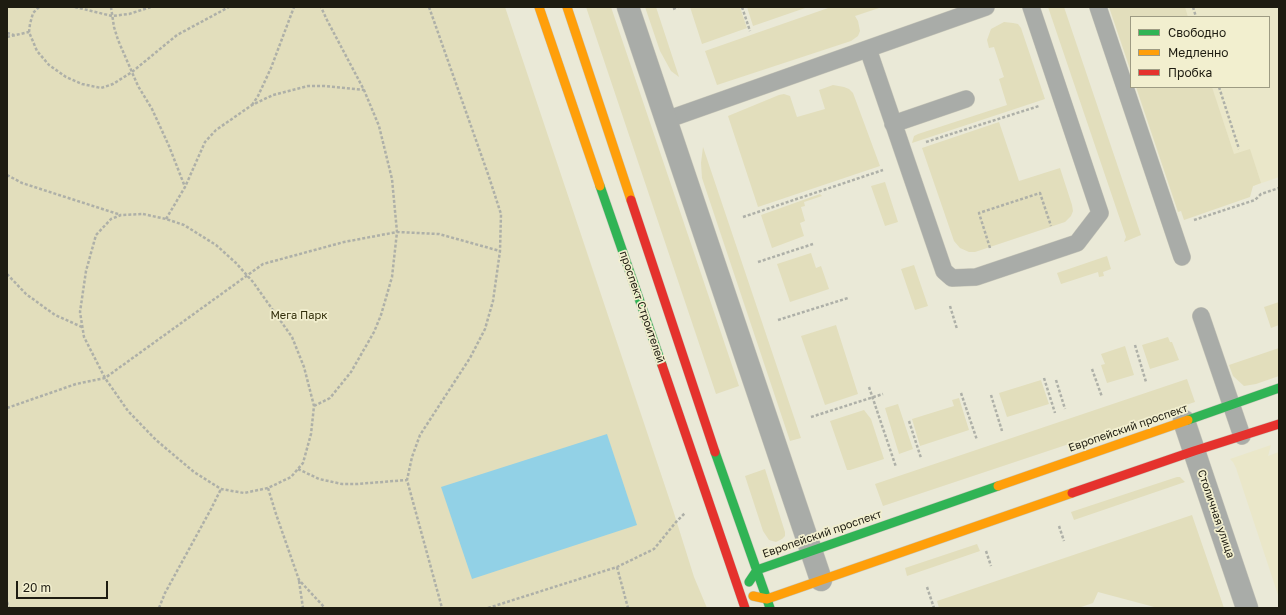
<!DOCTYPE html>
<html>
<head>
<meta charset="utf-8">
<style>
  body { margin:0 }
  #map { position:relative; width:1286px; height:615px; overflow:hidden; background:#eae9d7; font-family:"Golos Text",sans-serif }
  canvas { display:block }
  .frame { position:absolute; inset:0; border:8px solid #1e1c11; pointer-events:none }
  .legend { position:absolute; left:1130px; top:16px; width:140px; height:72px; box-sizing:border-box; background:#f2efcf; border:1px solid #9d9b83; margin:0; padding:5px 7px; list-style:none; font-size:12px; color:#1e1c11 }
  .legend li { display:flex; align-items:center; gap:8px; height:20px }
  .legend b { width:20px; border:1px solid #9d9b83 }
  .scale { position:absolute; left:16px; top:581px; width:92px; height:18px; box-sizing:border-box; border:2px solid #1e1c11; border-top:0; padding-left:5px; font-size:12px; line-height:14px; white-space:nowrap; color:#1e1c11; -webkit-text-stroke:3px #f2efcf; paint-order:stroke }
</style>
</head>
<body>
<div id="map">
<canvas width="1286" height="615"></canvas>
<div class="frame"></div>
<ul class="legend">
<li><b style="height:5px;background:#30b455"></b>Свободно</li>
<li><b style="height:5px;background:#ff9f0a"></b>Медленно</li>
<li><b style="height:5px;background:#e5322d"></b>Пробка</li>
</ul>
<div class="scale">20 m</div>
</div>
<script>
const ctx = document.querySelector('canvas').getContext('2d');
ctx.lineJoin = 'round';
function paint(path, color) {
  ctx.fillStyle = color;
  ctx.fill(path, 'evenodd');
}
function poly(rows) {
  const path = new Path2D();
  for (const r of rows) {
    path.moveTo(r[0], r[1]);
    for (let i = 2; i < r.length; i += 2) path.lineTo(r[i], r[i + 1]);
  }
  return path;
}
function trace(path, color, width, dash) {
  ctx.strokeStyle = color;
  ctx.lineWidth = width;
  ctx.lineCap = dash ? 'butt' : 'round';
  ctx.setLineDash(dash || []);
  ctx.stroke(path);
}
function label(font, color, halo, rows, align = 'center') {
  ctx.font = font + ' "Golos Text",sans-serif';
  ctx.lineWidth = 3.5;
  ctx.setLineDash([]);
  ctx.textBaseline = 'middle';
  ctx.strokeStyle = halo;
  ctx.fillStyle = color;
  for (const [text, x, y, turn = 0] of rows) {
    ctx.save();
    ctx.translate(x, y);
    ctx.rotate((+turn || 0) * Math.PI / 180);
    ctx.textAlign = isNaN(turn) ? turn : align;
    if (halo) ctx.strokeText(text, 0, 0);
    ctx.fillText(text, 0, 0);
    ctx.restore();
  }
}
const built = poly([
  [1116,7,1279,7,1279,177,1185,210,1143,87,1269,87,1269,17,1131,17],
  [1271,445,1268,456,1279,452,1279,598,1236,468,1233,462,1230,459]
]);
const green = poly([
  [7,7,505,7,673,510,694,577,707,608,7,608],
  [586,7,611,7,739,386,716,394],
  [645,7,656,7,679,77,671,71,660,51],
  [690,7,740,7,747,28,702,44],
  [747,7,808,7,753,26],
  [831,7,882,7,855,16,858,21,860,31,858,36,851,41,717,85,705,51],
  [1048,7,1064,7,1141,235,1124,242,1126,237],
  [1109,7,1185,7,1188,17,1131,17,1131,72],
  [1004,22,1013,23,1018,24,1021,28,1045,99,912,143,914,136,918,134,1007,105,999,79,1004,77,994,47,989,48,987,40,991,29],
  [833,85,844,87,849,89,853,93,880,166,758,207,728,116,779,95,784,94,790,96,797,117,825,109,819,90],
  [1136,87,1212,87,1234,154,1250,149,1261,183,1253,186,1250,197,1184,220,1181,211,1178,212],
  [999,122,1019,181,1060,168,1072,205,1073,211,1071,216,1065,222,975,252,969,252,960,248,954,241,922,148],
  [703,147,801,438,790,441,702,178,701,163],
  [885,182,898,222,885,226,871,186],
  [820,194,822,196,804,202,805,206,801,207,805,221,800,223,804,236,772,248,761,215],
  [811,253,816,268,821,266,829,289,790,302,777,264],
  [1107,256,1111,269,1103,272,1104,276,1099,277,1098,272,1061,284,1057,273],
  [914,265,928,306,915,310,901,269],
  [1279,302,1279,325,1271,328,1264,307],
  [836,325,858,394,825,405,801,336],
  [1168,337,1170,342,1172,342,1179,360,1150,369,1142,345],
  [1125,346,1134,375,1107,383,1101,365,1105,364,1101,354],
  [1279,348,1279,376,1256,384,1244,386,1233,376,1229,365],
  [1187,379,1195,402,883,506,875,484],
  [1041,380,1049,404,1007,417,999,393],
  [959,398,969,430,920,446,912,419,954,406,952,400],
  [898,404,913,449,899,454,885,408],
  [864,410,871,419,884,459,850,470,847,470,830,421],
  [765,469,785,532,785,536,782,539,776,542,769,540,763,531,745,476],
  [1177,477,1180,477,1185,482,1074,520,1071,512],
  [1192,515,1224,608,1158,608,1098,592,1093,603,1078,608,939,608,937,601],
  [977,544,980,551,907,576,905,568]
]);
const water = poly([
  [607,434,637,525,472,579,441,487]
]);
const path = poly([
  [39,7,33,13,30,24,29,32,37,51,49,65,66,77,82,84,101,88,113,84,132,72,177,35,229,7],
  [75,7,112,16,129,14,151,7],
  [111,7,114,27,118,40,138,86,152,109,169,146,185,187],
  [429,7,489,177,501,214,500,251,493,301,485,329,470,358,420,435,412,457,407,480,442,608],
  [742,7,750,31],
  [819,7,819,8],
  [1193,7,1196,17],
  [673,9,678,7],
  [7,33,14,35],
  [7,37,29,32],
  [1219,87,1239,149],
  [252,105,258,96,271,68,294,7],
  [926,142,1039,106],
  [7,175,22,183,121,215],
  [143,214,166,219,184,225,216,245,236,263,253,282,292,337,304,367,314,406,311,434,303,463,291,477,268,488,244,493,221,489,194,472,156,440,128,411,105,378,84,337,80,312,86,271,96,235,111,219,121,215,143,214],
  [743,217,883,170],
  [166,219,185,187,205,142,216,130,252,105,273,95,308,86,325,86,364,90],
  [1194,220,1255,200,1261,194,1279,188],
  [990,248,979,213,1040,193,1051,226],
  [758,262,813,244],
  [7,274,26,294,55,315,82,327],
  [950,306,957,329],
  [778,320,848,298],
  [1135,345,1146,382],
  [1092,369,1102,397],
  [1044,378,1055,413],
  [1056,380,1065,409],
  [869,387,896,467],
  [961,393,977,440],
  [991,395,1002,431],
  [314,406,330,398,351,372,374,332,381,315,392,277,397,232,392,179,379,126,364,90,327,20,321,7],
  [7,408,76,384,105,378,263,264,344,242,397,232,439,234,500,251],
  [811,417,883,394],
  [909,421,921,458],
  [298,469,319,479,342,484,357,484,407,480],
  [268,488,276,514,299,580,325,608],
  [1059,526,1064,541],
  [986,551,991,566],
  [617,567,628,608],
  [299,581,303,608],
  [927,587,934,608],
  [7,602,9,608],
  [159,608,165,593,211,509,221,489],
  [488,608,617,567,654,549,676,522,685,513]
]);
const lane = poly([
  [1098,7,1182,257],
  [868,49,944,271,952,278,976,277,1077,243,1100,213,1031,7],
  [666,120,986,7],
  [893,124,966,99],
  [1201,316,1242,436]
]);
const street = poly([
  [628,7,821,580],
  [1184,421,1247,608]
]);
const fast = poly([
  [600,186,662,365],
  [1188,420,1279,388],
  [715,452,770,608],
  [749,582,757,570,998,486]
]);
const slow = poly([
  [539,7,600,186],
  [567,7,631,200],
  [998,486,1188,420],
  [753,596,767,599,1072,493]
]);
const jam = poly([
  [631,200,715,452],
  [662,365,745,608],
  [1072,493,1194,451,1279,424]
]);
const streetNames = [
  ["проспект Строителей",642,307,71],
  ["Европейский проспект",1128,428,-19],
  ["Столичная улица",1216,514,71],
  ["Европейский проспект",822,534,-19]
];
const parkNames = [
  ["Мега Парк",299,316]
];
paint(built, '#eae7c9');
paint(green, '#e2debc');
paint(water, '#92d1e6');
trace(lane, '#c8c7b9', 18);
trace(street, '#c8c7b9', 23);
trace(fast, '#c8c7b9', 10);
trace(slow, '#c8c7b9', 10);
trace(jam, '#c8c7b9', 10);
trace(path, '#aeb0a8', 2.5, [3, 2]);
trace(lane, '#a9aca8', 17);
trace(street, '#a9aca8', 22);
trace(fast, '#30b455', 9);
trace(slow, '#ff9f0a', 9);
trace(jam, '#e5322d', 9);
label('11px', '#1e1c11', '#f2efcf', streetNames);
label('11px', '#322e0a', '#f2efcf', parkNames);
</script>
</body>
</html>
